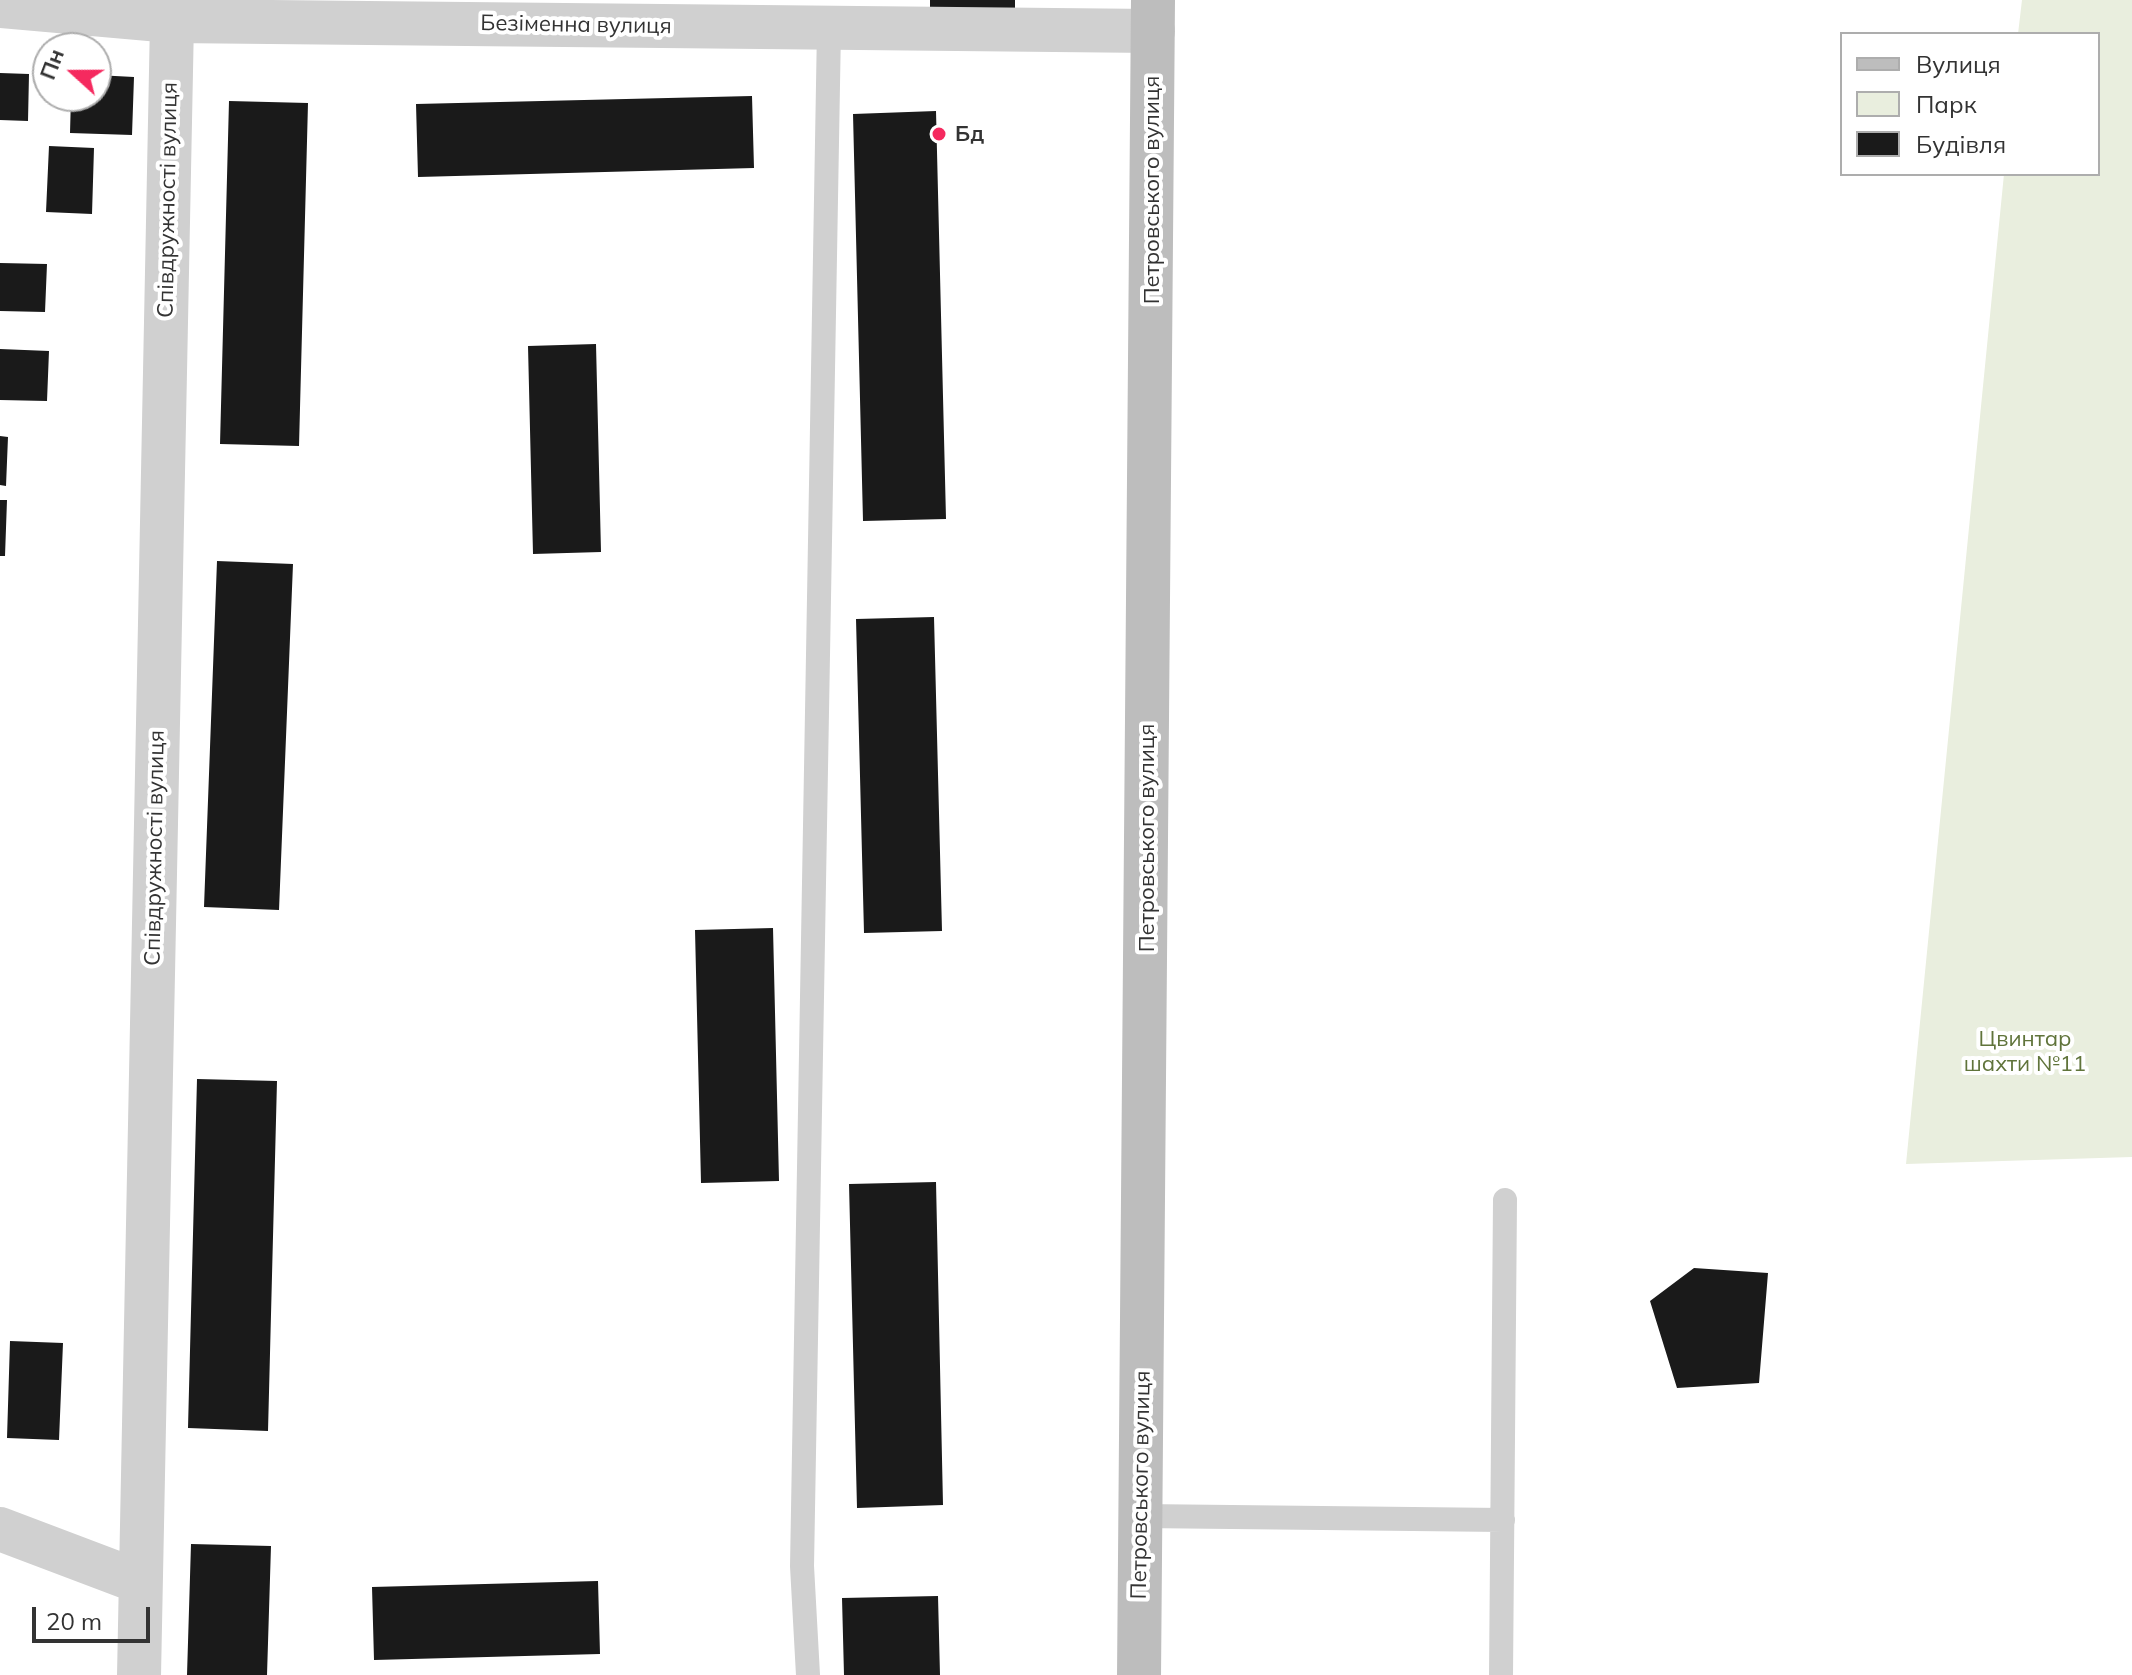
<!DOCTYPE html>
<html>
<head>
<meta charset="utf-8">
<style>
  body { margin:0 }
  #map { position:relative; width:2132px; height:1675px; overflow:hidden; background:#fff; font-family:Mulish,sans-serif }
  canvas { display:block }
  .legend { position:absolute; left:1840px; top:32px; width:260px; height:144px; box-sizing:border-box; background:#fff; border:2px solid #adadad; margin:0; padding:10px 14px; list-style:none; font-size:24px; color:#333 }
  .legend li { display:flex; align-items:center; gap:16px; height:40px }
  .legend b { width:40px; border:2px solid #adadad }
  .north { position:absolute; left:32px; top:32px; width:80px; height:80px; box-sizing:border-box; background:#fff; border:2px solid #adadad; border-radius:50%; rotate:291deg; font-size:22px; font-weight:700; line-height:32px; text-align:center; color:#333 }
  .north::after { content:''; display:block; margin:auto; width:28px; height:36px; background:#f52a5f; clip-path:polygon(50% 0,100% 100%,50% 72%,0 100%) }
  .scale { position:absolute; left:32px; top:1607px; width:118px; height:36px; box-sizing:border-box; border:4px solid #333; border-top:0; padding-left:10px; font-size:24px; line-height:28px; white-space:nowrap; color:#333; -webkit-text-stroke:6px #fff; paint-order:stroke }
</style>
</head>
<body>
<div id="map">
<canvas width="2132" height="1675"></canvas>
<ul class="legend">
<li><b style="height:10px;background:#bdbdbd"></b>Вулиця</li>
<li><b style="height:22px;background:#e9eede"></b>Парк</li>
<li><b style="height:22px;background:#1a1a1a"></b>Будівля</li>
</ul>
<div class="north">Пн</div>
<div class="scale">20 m</div>
</div>
<script>
const ctx = document.querySelector('canvas').getContext('2d');
ctx.lineJoin = 'round';
function paint(path, color) {
  ctx.fillStyle = color;
  ctx.fill(path, 'evenodd');
}
function poly(rows) {
  const path = new Path2D();
  for (const r of rows) {
    path.moveTo(r[0], r[1]);
    for (let i = 2; i < r.length; i += 2) path.lineTo(r[i], r[i + 1]);
  }
  return path;
}
function trace(path, color, width, dash) {
  ctx.strokeStyle = color;
  ctx.lineWidth = width;
  ctx.lineCap = dash ? 'butt' : 'round';
  ctx.setLineDash(dash || []);
  ctx.stroke(path);
}
function label(font, color, halo, rows, align = 'center') {
  ctx.font = font + ' Mulish,sans-serif';
  ctx.lineWidth = 8;
  ctx.setLineDash([]);
  ctx.textBaseline = 'middle';
  ctx.strokeStyle = halo;
  ctx.fillStyle = color;
  for (const [text, x, y, turn = 0] of rows) {
    ctx.save();
    ctx.translate(x, y);
    ctx.rotate((+turn || 0) * Math.PI / 180);
    ctx.textAlign = isNaN(turn) ? turn : align;
    if (halo) ctx.strokeText(text, 0, 0);
    ctx.fillText(text, 0, 0);
    ctx.restore();
  }
}
const green = poly([
  [2022,0,2132,0,2132,1157,1906,1164,2004,174,2098,174,2098,34,2018,34]
]);
const building = poly([
  [930,0,1015,0,1015,15,930,15],
  [0,73,29,74,28,121,0,120],
  [96,75,134,77,132,135,70,133,71,96,96,96],
  [752,96,754,168,418,177,416,104],
  [229,101,308,103,299,446,220,444],
  [936,111,946,519,863,521,853,114],
  [49,146,94,148,92,214,46,212],
  [0,263,47,264,45,312,0,311],
  [596,344,601,552,533,554,528,346],
  [0,349,49,351,47,401,0,400],
  [0,436,8,437,6,486,0,485],
  [0,500,7,500,5,556,0,556],
  [217,561,293,564,279,910,204,907],
  [934,617,942,931,864,933,856,619],
  [773,928,779,1181,701,1183,695,930],
  [197,1079,277,1081,268,1431,188,1428],
  [936,1182,943,1505,857,1508,849,1184],
  [1694,1268,1768,1273,1759,1383,1677,1388,1650,1301],
  [10,1341,63,1343,59,1440,7,1438],
  [191,1544,271,1546,267,1675,187,1675],
  [598,1581,600,1654,374,1660,372,1587],
  [938,1596,940,1675,844,1675,842,1598]
]);
const service = poly([
  [1141,1516,1503,1520],
  [808,1675,802,1566,829,28],
  [1501,1675,1505,1200]
]);
const minor = poly([
  [0,6,172,21,1153,31],
  [0,1529,140,1582],
  [139,1675,172,21]
]);
const secondary = poly([
  [1139,1675,1153,0]
]);
const markers = [
  [939,134,8,"#f52a5f"]
];
const streetNames = [
  ["Безіменна вулиця",576,25,1],
  ["Петровського вулиця",1152,190,-90],
  ["Співдружності вулиця",168,200,-89],
  ["Петровського вулиця",1147,838,-90],
  ["Співдружності вулиця",155,848,-89],
  ["Петровського вулиця",1141,1485,-89]
];
const poiNames = [
  ["Бд",955,134]
];
const parkNames = [
  ["Цвинтар",2025,1039],
  ["шахти №11",2025,1064]
];
paint(green, '#e9eede');
paint(building, '#1a1a1a');
trace(service, '#d0d0d0', 24);
trace(minor, '#d0d0d0', 44);
trace(secondary, '#bdbdbd', 44);
for (const [x, y, r, color] of markers) {
  const dot = new Path2D();
  dot.arc(x, y, r, 0, 2 * Math.PI);
  ctx.fillStyle = color;
  ctx.fill(dot);
  trace(dot, '#fff', 3);
}
label('22px', '#333', '#fff', streetNames);
label('bold 22px', '#333', '#fff', poiNames, 'left');
label('22px', '#60743b', '#fff', parkNames);
</script>
</body>
</html>
